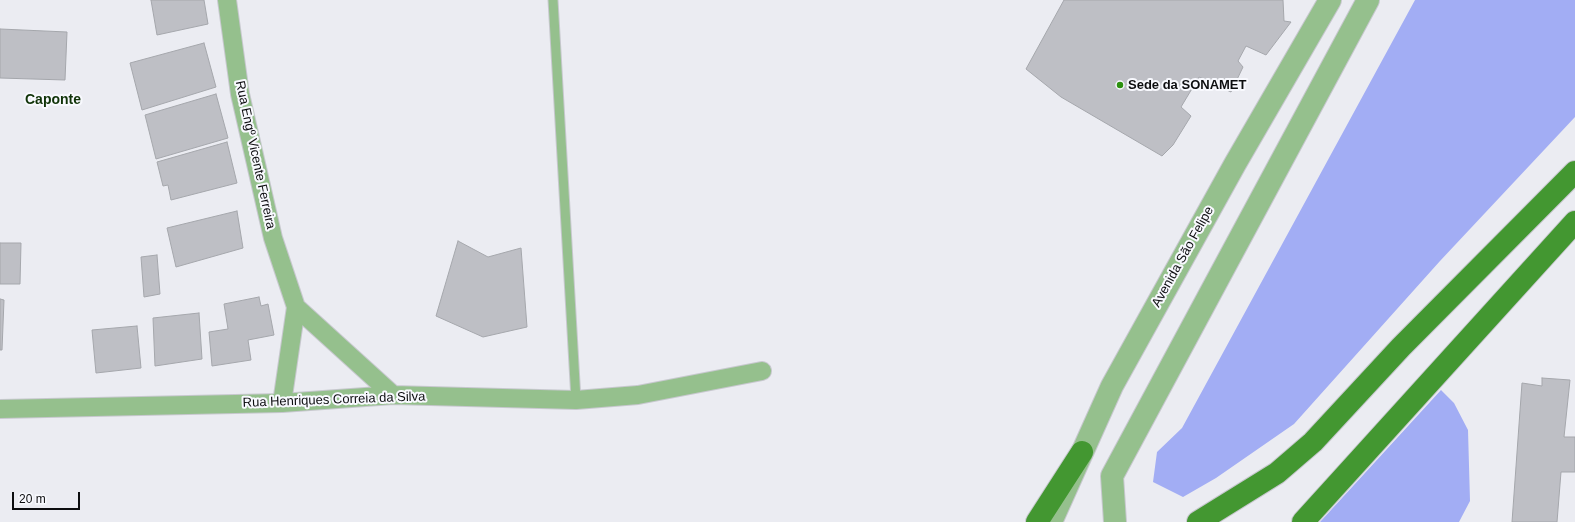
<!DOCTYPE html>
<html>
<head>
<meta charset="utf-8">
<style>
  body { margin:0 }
  #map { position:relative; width:1575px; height:522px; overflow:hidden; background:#ebecf2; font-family:Helvetica,sans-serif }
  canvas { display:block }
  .scale { position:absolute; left:12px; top:492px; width:68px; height:18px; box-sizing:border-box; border:2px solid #0c0d0f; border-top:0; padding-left:5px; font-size:12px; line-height:14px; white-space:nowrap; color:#0c0d0f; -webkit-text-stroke:3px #f8f9fe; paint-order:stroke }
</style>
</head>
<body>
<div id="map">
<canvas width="1575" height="522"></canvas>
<div class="scale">20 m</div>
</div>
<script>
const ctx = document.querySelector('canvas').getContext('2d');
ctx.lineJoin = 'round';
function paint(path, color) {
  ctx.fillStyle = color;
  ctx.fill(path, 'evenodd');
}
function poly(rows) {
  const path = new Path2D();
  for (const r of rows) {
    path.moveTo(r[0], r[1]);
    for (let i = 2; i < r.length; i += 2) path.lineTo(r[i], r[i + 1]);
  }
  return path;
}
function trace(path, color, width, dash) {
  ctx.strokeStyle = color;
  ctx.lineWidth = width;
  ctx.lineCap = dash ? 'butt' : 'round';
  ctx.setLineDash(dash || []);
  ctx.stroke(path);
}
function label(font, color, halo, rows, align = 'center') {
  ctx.font = font + ' Helvetica,sans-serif';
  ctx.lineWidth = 4;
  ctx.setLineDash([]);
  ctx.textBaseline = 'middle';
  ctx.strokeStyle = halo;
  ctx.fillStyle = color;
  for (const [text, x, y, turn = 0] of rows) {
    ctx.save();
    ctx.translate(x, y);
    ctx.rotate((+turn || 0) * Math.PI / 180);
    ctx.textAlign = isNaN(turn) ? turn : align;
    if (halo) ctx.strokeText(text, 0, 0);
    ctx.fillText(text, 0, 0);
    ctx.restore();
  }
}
const water = poly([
  [1415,0,1575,0,1575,117,1440,261,1294,424,1216,478,1183,497,1153,482,1157,452,1182,428],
  [1441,390,1454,403,1468,430,1470,501,1459,522,1320,522]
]);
const building = poly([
  [151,0,204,0,208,24,157,35,151,0],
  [1064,0,1283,0,1284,21,1291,22,1266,55,1246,46,1238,61,1243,67,1231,92,1199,77,1181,107,1191,116,1173,145,1162,156,1061,97,1026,69,1064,0],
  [0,29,67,32,65,80,0,78,0,29],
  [204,43,216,87,142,110,130,63,204,43],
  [216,94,228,138,156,159,145,115,216,94],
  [227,142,237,183,171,200,168,185,163,186,157,162,227,142],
  [237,211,243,248,176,267,167,228,237,211],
  [458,241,488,257,521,248,527,327,483,337,436,316,458,241],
  [0,243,21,243,20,284,0,284,0,243],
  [157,255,160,294,144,297,141,257,157,255],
  [259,297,261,306,268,304,274,335,248,340,251,360,212,366,209,332,228,329,224,304,259,297],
  [0,299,4,300,2,350,0,350,0,299],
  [199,313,202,359,155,366,153,318,199,313],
  [137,326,141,368,96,373,92,330,137,326],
  [1542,378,1570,380,1564,437,1575,437,1575,472,1561,472,1557,522,1512,522,1522,383,1542,386,1542,378]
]);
const service = poly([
  [553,0,576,400]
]);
const minor = poly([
  [227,0,240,94,273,238,296,307,282,403],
  [296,307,393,395],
  [0,409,282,403,393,395,576,400,638,395,762,371]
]);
const tertiary = poly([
  [1051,522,1112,386,1235,164,1330,0],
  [1115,522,1112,476,1368,0]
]);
const primary = poly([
  [1037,522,1082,452],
  [1198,522,1277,473,1313,442,1401,347,1575,172],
  [1303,522,1575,222]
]);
const markers = [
  [1120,85,4,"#2d9110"]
];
const poiNames = [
  ["Sede da SONAMET",1128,85]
];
const streetNames = [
  ["Rua Engº Vicente Ferreira",255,155,78],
  ["Avenida São Felipe",1183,257,-61],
  ["Rua Henriques Correia da Silva",334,400,-2]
];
const neighbourhoodNames = [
  ["Caponte",53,100]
];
paint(water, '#a2adf4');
paint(building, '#bebfc5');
trace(building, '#a5a7ac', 1);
trace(service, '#c7c8ce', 11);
trace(minor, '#c7c8ce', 20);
trace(tertiary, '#c7c8ce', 24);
trace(primary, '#c7c8ce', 24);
trace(service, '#95c08d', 9);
trace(minor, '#95c08d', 18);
trace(tertiary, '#95c08d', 22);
trace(primary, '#439731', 22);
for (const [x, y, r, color] of markers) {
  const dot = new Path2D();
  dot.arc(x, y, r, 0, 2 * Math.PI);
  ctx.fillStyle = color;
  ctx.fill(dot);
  trace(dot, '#f8f9fe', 1.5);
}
label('bold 13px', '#0c0d0f', '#f8f9fe', poiNames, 'left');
label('13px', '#0c0d0f', '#f8f9fe', streetNames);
label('bold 14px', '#103308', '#f8f9fe', neighbourhoodNames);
</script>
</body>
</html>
